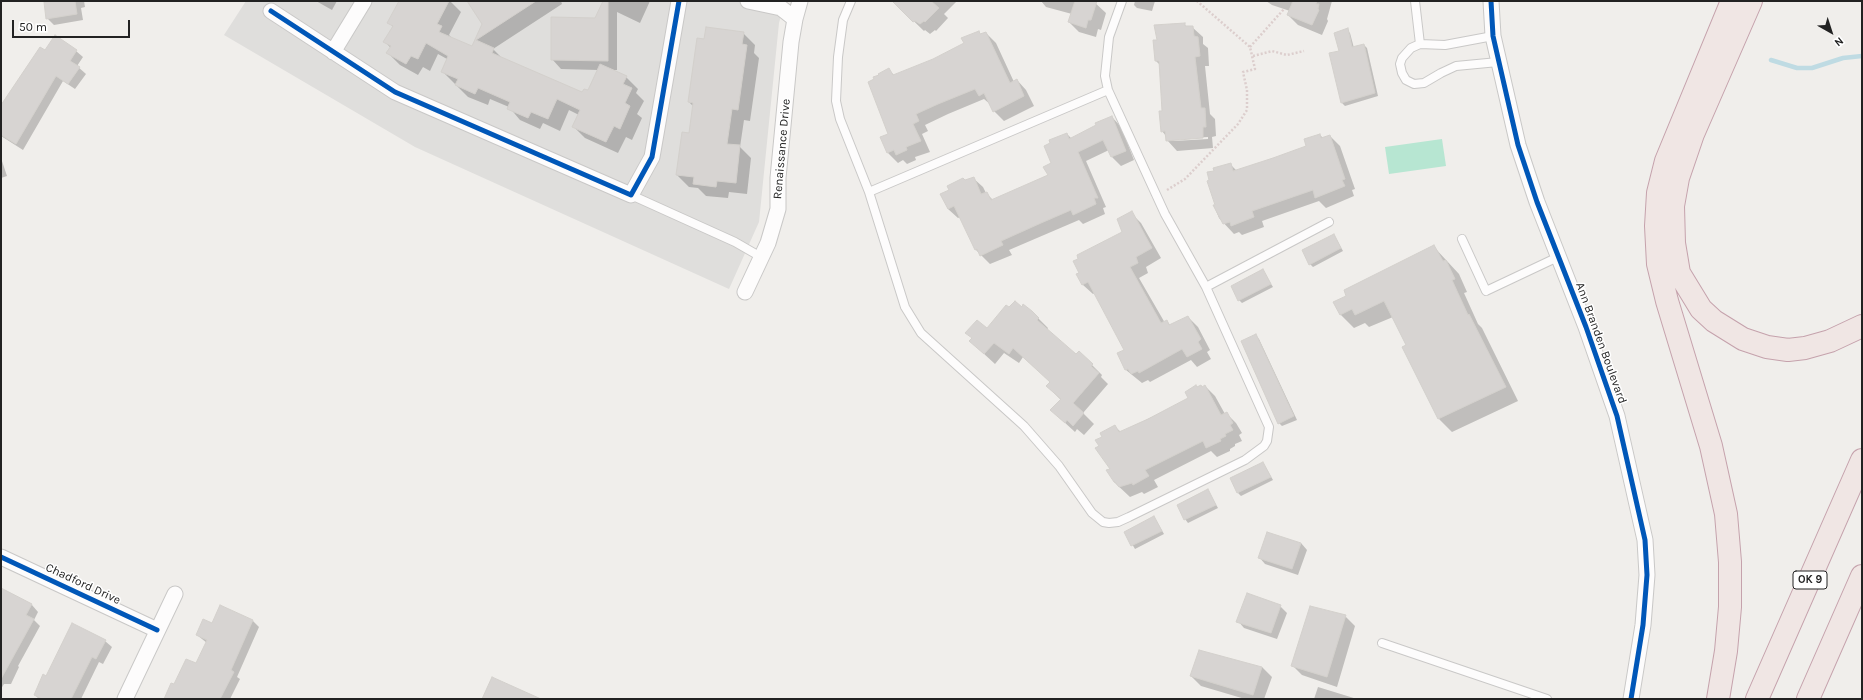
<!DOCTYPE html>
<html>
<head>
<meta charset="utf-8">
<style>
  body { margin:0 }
  #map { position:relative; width:1863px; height:700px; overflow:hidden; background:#f0eeeb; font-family:Karla,sans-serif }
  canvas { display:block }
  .frame { position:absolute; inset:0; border:2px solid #222; pointer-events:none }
  .north { position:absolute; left:1811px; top:12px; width:40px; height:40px; -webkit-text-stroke:3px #fff; paint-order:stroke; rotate:141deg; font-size:11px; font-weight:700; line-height:16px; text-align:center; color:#222 }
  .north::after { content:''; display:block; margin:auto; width:14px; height:18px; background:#222; clip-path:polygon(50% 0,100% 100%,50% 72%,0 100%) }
  .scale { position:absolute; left:12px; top:20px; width:118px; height:18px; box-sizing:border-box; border:2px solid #222; border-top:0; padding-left:5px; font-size:12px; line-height:14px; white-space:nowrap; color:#222; -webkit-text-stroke:3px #fff; paint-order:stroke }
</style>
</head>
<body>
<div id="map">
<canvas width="1863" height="700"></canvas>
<div class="frame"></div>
<div class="north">N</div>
<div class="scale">50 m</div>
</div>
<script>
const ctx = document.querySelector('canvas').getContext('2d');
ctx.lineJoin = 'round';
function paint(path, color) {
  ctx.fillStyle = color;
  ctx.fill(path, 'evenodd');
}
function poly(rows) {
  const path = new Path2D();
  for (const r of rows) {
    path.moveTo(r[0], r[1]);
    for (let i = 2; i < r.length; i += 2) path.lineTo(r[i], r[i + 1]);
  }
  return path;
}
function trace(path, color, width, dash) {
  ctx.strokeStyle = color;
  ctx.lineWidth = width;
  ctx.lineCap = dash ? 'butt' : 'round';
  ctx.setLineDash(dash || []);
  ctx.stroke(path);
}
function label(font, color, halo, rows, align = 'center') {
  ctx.font = font + ' Karla,sans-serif';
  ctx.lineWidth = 3;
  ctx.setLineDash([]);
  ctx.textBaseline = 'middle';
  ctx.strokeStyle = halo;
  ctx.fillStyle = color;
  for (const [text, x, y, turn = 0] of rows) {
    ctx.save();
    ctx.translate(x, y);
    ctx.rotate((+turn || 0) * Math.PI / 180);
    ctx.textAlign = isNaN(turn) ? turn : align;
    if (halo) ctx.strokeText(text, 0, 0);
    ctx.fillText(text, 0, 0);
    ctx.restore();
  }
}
const residential = poly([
  [246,1,785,1,779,23,759,222,729,289,415,147,224,35]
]);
const pitch = poly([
  [1442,139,1446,166,1389,174,1385,147]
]);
const shadow = poly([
  [49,1,84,1,85,7,81,8,83,20,54,25,47,18],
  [316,1,337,1,332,10],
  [407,1,450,1,461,12,449,35,453,39,473,47,483,24,468,1,561,1,562,4,493,49,504,60,583,93,588,92,598,70,561,69,552,59,596,19,604,1,650,1,640,23,617,12,617,70,611,70,626,77,638,89,636,93,644,101,637,114,642,118,632,140,626,137,618,153,585,138,573,126,579,115,569,110,560,131,543,123,540,129,520,120,509,107,490,99,488,105,468,97,442,71,447,59,438,54,430,71,423,67,418,75,400,65,388,53,391,48,385,42,393,27,389,22],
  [893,1,957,1,944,14,948,18,936,31,935,30,930,34,925,30,924,31],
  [1041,1,1093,1,1106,13,1101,30,1098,29,1096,37,1079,32,1069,22,1072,14,1046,7],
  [1135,1,1155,1,1152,11,1137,8,1134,5],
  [1266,1,1332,1,1327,19,1328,21,1322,35,1298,25,1288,15,1290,11,1272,5],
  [1184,24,1187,27,1192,27,1203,37,1203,44,1208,48,1209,66,1205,66,1210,114,1215,119,1216,136,1212,137,1213,148,1177,151,1167,140,1166,136,1162,131,1163,112,1160,65,1156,61,1159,41],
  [1208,137,1208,139,1174,141,1172,139],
  [1347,30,1350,33,1354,48,1364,45,1367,48,1378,96,1345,106,1342,103,1340,52],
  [743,33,755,45,754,53,759,58,750,121,744,120,740,147,751,158,747,194,729,192,728,198,706,196,698,188,689,187,677,175,690,134,694,107,689,102,705,40],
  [986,33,996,43,1014,82,1017,80,1026,90,1034,106,1004,121,994,111,991,105,984,99,948,114,925,125,928,131,922,134,930,152,915,157,916,160,907,164,903,160,898,163,888,153,889,70,895,76,933,60],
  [76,51,83,57,77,66,86,74,75,89,63,81,23,150,1,136,1,107,46,52],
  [1112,117,1121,127,1134,160,1121,166,1112,157,1109,150,1086,161,1106,207,1103,208,1105,214,1083,224,1079,220,1009,250,1012,255,990,264,976,250,960,217,958,218,948,209,942,195,973,178,983,187,986,193,993,200,1049,175,1052,163,1067,134,1072,139],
  [1320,135,1323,138,1330,136,1340,146,1355,189,1352,190,1354,196,1326,208,1319,201,1262,221,1264,227,1242,235,1239,232,1234,234,1219,218,1214,206,1216,205,1211,180,1215,172,1230,164,1237,171,1307,147],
  [1,158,7,176,1,178],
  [1131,213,1141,223,1161,258,1146,267,1148,273,1139,278,1165,323,1167,321,1171,326,1188,317,1198,327,1210,350,1207,352,1211,359,1197,367,1191,360,1150,382,1148,380,1142,383,1126,370,1118,354,1125,350,1095,293,1093,294,1083,285,1078,275,1123,232],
  [1334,235,1343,251,1313,267,1310,264],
  [1434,247,1459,274,1467,292,1464,293,1478,324,1482,328,1518,401,1452,432,1439,419,1404,347,1407,346,1393,317,1369,327,1365,323,1354,328,1340,314],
  [1263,271,1273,287,1242,303,1239,300],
  [1038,318,1048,328,1047,330,1076,355,1079,352,1102,375,1101,377,1108,384,1083,413,1094,424,1084,435,1077,429,1075,432,1051,410,1061,400,1047,386,1051,382,1023,357,1019,363,1004,353,995,364,970,341,987,330],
  [1256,336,1259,339,1297,420,1282,426,1279,423],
  [1201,386,1203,388,1205,386,1215,396,1225,414,1226,413,1236,423,1242,433,1239,435,1242,441,1235,444,1235,446,1230,449,1230,451,1217,457,1211,451,1154,480,1158,487,1144,494,1142,492,1130,497,1114,482,1111,470,1101,446,1104,437,1114,426,1121,432,1189,399],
  [1263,463,1273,480,1241,496,1238,493],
  [1208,491,1218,508,1188,523,1185,519],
  [1154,517,1164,534,1135,549,1125,532],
  [1301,543,1307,550,1298,575,1265,564,1259,557],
  [5,591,32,605,38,612,34,620,40,626,18,666,19,667,11,684,4,684,1,689,1,598],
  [220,606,253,621,259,627,237,677,240,679,230,699,165,699,175,685,196,665,207,643,197,635,212,624],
  [1280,606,1287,613,1277,639,1244,628,1238,621],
  [1345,616,1355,626,1337,687,1302,675,1292,665],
  [105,641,112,647,103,664,99,662,81,699,39,699,35,695,46,677],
  [1262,667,1272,677,1264,699,1245,699,1201,686,1191,676],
  [1318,687,1357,699,1314,699]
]);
const stream = poly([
  [1771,60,1797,68,1812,68,1843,58,1862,56]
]);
const building = poly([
  [53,1,75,1,77,14,46,19,44,2,53,1],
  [399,1,449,1,437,24,442,26,439,32,472,46,482,24,467,1,536,1,476,40,494,48,492,53,582,92,584,89,588,90,600,64,627,76,623,84,632,88,625,103,630,106,620,129,614,126,606,142,572,127,580,110,557,99,548,119,531,112,528,118,507,109,510,102,478,88,475,94,455,85,458,79,441,72,448,56,426,43,418,59,411,56,406,64,386,53,391,46,383,42,393,26,387,23,399,1],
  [603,1,608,1,608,61,551,60,551,17,595,18,603,1],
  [892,1,931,1,939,8,925,22,924,21,920,24,915,21,913,22,892,1],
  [1075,1,1097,1,1091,20,1088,20,1086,28,1068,22,1075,1],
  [1293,1,1317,1,1316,4,1319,4,1318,9,1319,10,1312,25,1287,15,1293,1],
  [1185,23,1185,26,1193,26,1194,36,1198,37,1200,56,1195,57,1201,108,1205,108,1206,127,1203,127,1203,138,1166,141,1165,131,1161,132,1159,111,1162,111,1159,61,1155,61,1153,40,1157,40,1154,25,1185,23],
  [706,27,744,32,742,44,747,45,738,110,732,109,727,144,740,145,736,183,717,181,716,187,693,184,694,177,676,175,682,132,689,133,693,103,688,102,697,38,704,39,706,27],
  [1348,28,1352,47,1364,44,1375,93,1341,103,1329,53,1339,51,1334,33,1348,28],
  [979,31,980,34,986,32,1010,83,1017,79,1024,96,993,112,984,93,979,96,975,89,938,104,916,114,919,121,913,124,921,141,906,147,907,150,896,155,894,150,887,153,880,137,888,134,868,82,874,79,873,77,879,75,878,74,889,68,893,75,933,59,964,43,961,38,979,31],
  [55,35,77,50,70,61,80,67,68,84,56,76,16,144,1,135,1,105,40,47,45,50,55,35],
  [1112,116,1126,151,1111,157,1103,140,1078,152,1098,198,1094,198,1096,204,1073,215,1071,210,1041,223,1001,241,1003,245,980,256,977,249,975,250,954,206,948,209,940,194,949,190,947,186,963,178,965,180,974,177,981,194,987,192,991,200,1048,175,1043,167,1051,163,1044,146,1050,143,1049,140,1067,133,1069,139,1096,125,1095,123,1112,116],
  [1320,134,1321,138,1330,135,1345,179,1342,180,1345,186,1315,198,1313,190,1252,211,1254,217,1231,226,1230,222,1223,224,1213,205,1215,205,1207,181,1209,180,1207,172,1214,171,1213,168,1231,163,1233,171,1273,158,1306,146,1304,139,1320,134],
  [1132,211,1152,248,1136,257,1138,263,1130,267,1161,323,1167,320,1169,325,1188,316,1201,339,1198,342,1202,349,1187,357,1182,349,1139,373,1138,371,1131,374,1128,369,1125,370,1117,353,1124,350,1088,282,1082,285,1076,274,1079,273,1073,261,1078,259,1077,255,1122,232,1117,219,1132,211],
  [1334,234,1341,248,1309,265,1302,250,1334,234],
  [1434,245,1443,261,1446,260,1455,279,1452,280,1468,315,1469,314,1506,387,1438,419,1402,347,1406,345,1384,301,1355,315,1352,309,1340,315,1333,302,1346,296,1344,290,1434,245],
  [1263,269,1271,284,1238,301,1231,286,1263,269],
  [1015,301,1022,307,1023,304,1032,311,1039,318,1037,320,1076,354,1079,351,1093,364,1091,366,1099,373,1073,403,1084,413,1073,426,1067,420,1065,423,1050,410,1061,399,1046,386,1050,382,1013,348,1009,354,994,343,984,354,969,341,972,338,965,333,977,320,987,328,1006,305,1009,307,1015,301],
  [1256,334,1294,416,1278,424,1241,341,1256,334],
  [1196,385,1197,387,1201,385,1202,387,1205,385,1221,415,1227,412,1233,423,1230,425,1233,430,1225,434,1226,436,1220,439,1221,441,1206,448,1203,441,1145,470,1149,476,1133,485,1132,483,1119,487,1115,482,1114,482,1106,470,1110,469,1095,448,1099,446,1095,440,1102,437,1100,433,1115,425,1119,432,1148,419,1188,398,1185,392,1196,385],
  [1263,462,1271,477,1237,493,1230,478,1263,462],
  [1208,489,1216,505,1184,520,1177,505,1208,489],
  [1154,516,1162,531,1131,546,1124,532,1154,516],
  [1267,532,1301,543,1292,569,1258,558,1267,532],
  [1,588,32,604,26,615,34,619,1,679,1,588],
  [1247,593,1281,605,1271,633,1236,622,1247,593],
  [220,605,253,620,231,670,234,672,220,699,164,699,171,683,174,684,186,659,196,663,207,640,196,635,203,619,212,623,220,605],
  [1310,606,1346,615,1327,677,1291,666,1310,606],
  [72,623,106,640,96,659,92,657,71,699,42,699,34,695,43,674,46,676,72,623],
  [1199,650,1262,667,1253,695,1190,676,1199,650],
  [492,677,541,699,482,699,492,677]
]);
const path = poly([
  [1250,47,1284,9],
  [1253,56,1272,51,1287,55,1304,51],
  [1167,190,1185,179,1238,124,1247,110,1247,90,1243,72,1255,69,1250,47,1197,1]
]);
const service = poly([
  [851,1,843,20,838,57,836,101,840,119,869,192,905,307,921,333,1024,426,1059,466,1092,513,1103,522,1109,523,1118,522,1129,517,1245,460,1264,446,1267,441,1269,427,1206,287,1165,214,1108,90,1105,76,1109,37,1122,1],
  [1415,1,1420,44],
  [1493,36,1445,45,1420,44,1411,48,1402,58,1400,64,1402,73,1406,80,1414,84,1424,83,1441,73,1456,66,1498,62],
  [869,192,1108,90],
  [631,195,735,242,761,257],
  [1462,239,1486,291,1558,257],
  [1206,287,1329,222],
  [1382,643,1547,699]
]);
const minor = poly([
  [748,1,781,8,795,19],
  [1491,1,1493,36,1518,145,1537,202,1586,327,1617,416,1645,540,1647,575,1643,625,1631,699],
  [271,11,395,92,631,195,652,157,679,1],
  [333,52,364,1],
  [745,292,768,243,778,209,778,178,791,42,795,19,800,1],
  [1,557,157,630],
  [125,699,175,594]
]);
const trunk = poly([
  [1751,1,1693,134,1678,178,1673,206,1674,243,1679,273,1701,309,1714,321,1743,339,1767,347,1788,350,1805,348,1830,341,1862,326],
  [1718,699,1726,651,1730,607,1730,562,1726,514,1711,446,1667,301,1658,264,1656,226,1658,193,1666,161,1732,1],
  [1757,699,1862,460],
  [1808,699,1862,576]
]);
const cycleway = poly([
  [1491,1,1493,36,1518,145,1537,202,1586,327,1617,416,1645,540,1647,575,1643,625,1631,699],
  [271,11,395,92,631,195,652,157,679,1],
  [1,557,157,630]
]);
const shields = [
  [1810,580,34]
];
const shieldNames = [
  ["OK 9",1810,580]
];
const streetNames = [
  ["Renaissance Drive",782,149,-85],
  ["Ann Branden Boulevard",1601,343,70],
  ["Chadford Drive",83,584,25]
];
paint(residential, '#dfdedc');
paint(pitch, '#b7e6d2');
paint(shadow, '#0003');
trace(stream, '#bfdbe3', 4.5);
paint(building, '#d7d4d2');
trace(building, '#d3d0cc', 1);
trace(service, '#c9c8c7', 10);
trace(minor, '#c9c8c7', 17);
trace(trunk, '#c5a2ac', 24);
trace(path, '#dccecd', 2.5, [2, 2]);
trace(service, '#fdfcfc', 8);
trace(minor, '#fdfcfc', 15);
trace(trunk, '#f0e6e4', 22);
trace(cycleway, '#0057b8', 5);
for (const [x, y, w] of shields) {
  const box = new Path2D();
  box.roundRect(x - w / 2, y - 9, w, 18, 3);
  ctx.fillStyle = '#fff';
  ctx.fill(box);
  trace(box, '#222', 1);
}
label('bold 11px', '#222', null, shieldNames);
label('12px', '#222', '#fff', streetNames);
</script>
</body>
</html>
